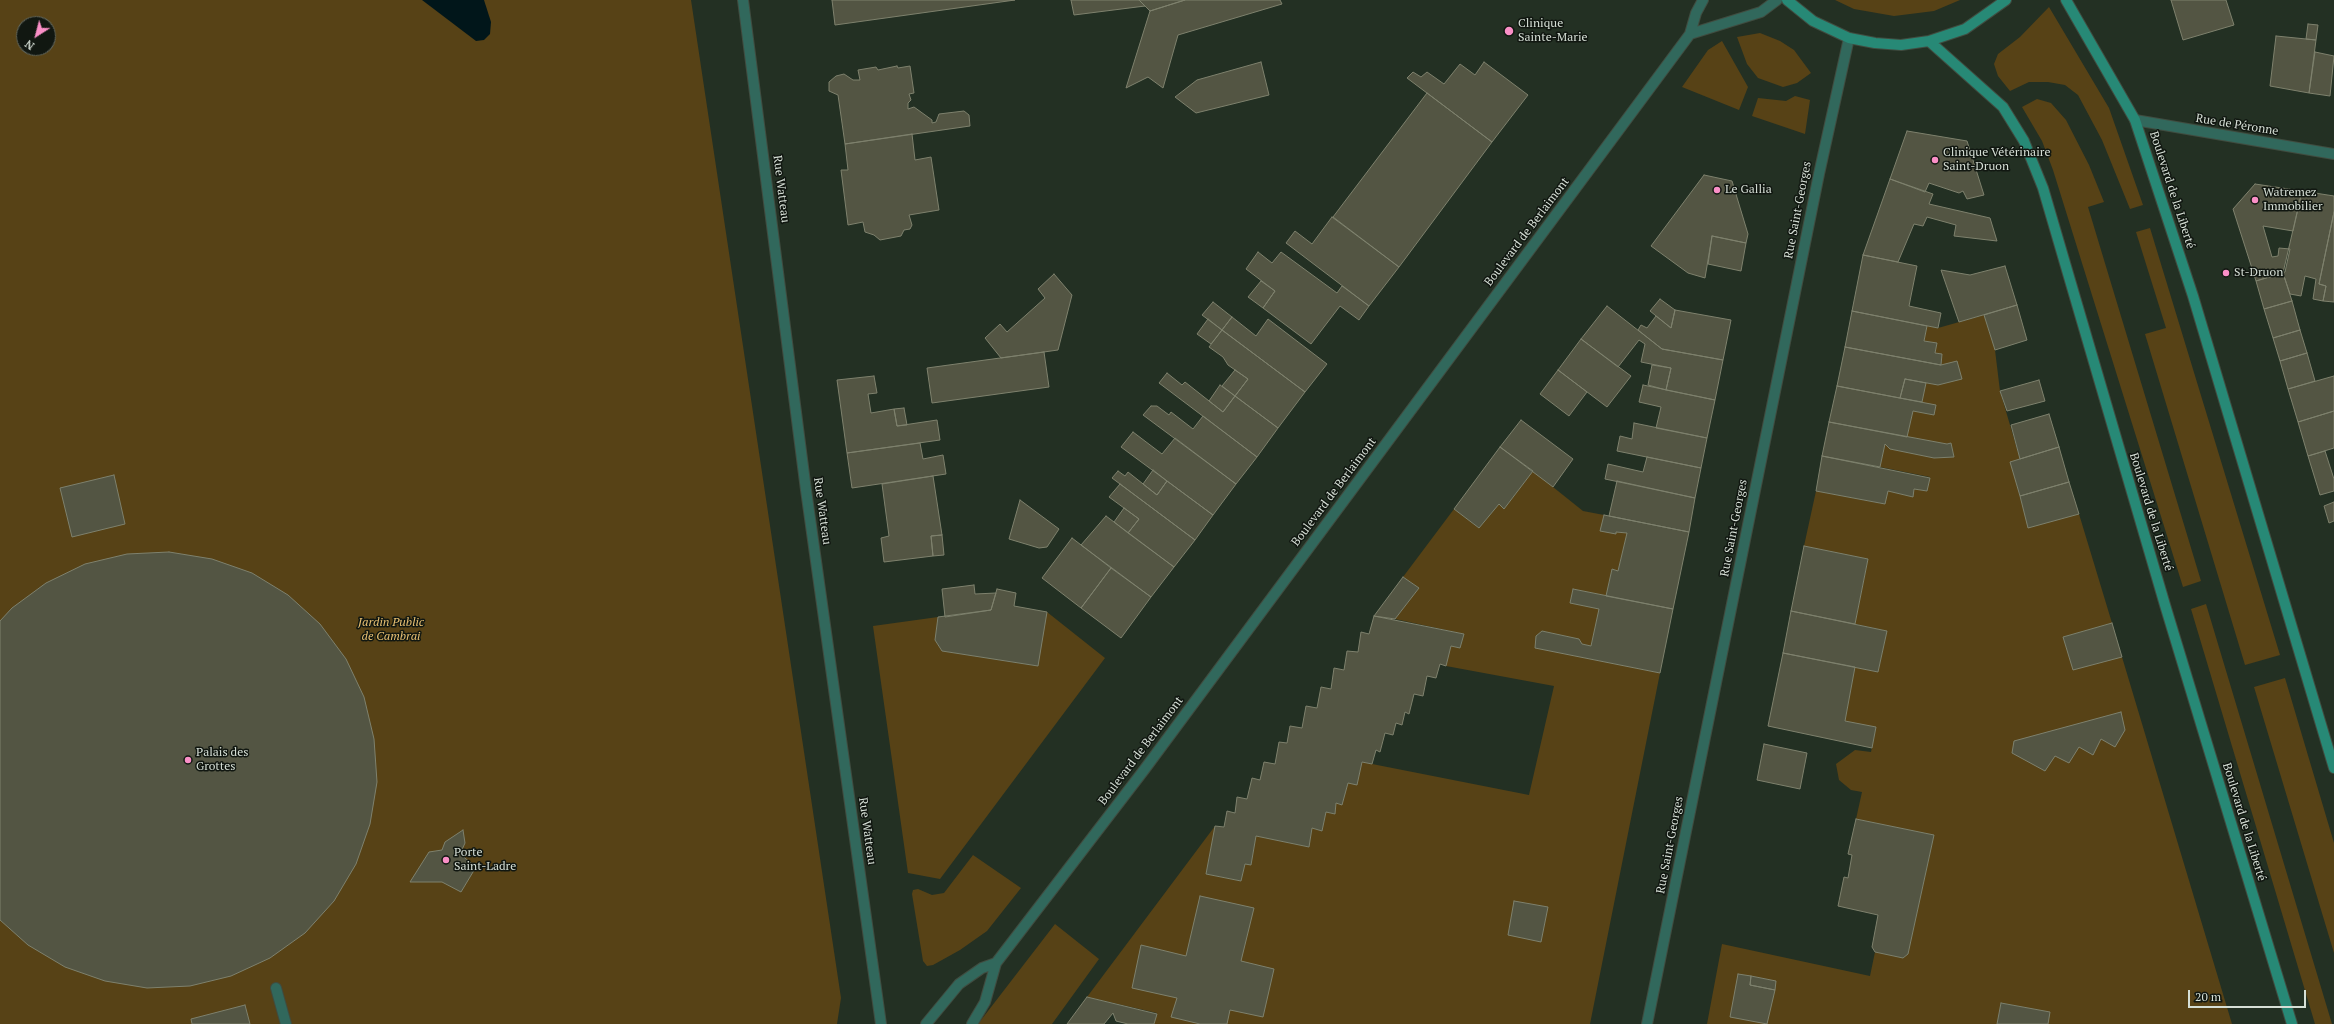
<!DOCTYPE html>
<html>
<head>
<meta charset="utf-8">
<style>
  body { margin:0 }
  #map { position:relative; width:2334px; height:1024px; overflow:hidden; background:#233023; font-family:"PT Serif",serif }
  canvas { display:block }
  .north { position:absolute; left:16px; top:16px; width:40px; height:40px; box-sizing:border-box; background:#111711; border:1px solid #606760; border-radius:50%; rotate:216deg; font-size:11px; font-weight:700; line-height:16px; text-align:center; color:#d6dfd6 }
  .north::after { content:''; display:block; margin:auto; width:14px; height:18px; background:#fa8fc7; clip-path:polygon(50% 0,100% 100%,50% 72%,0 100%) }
  .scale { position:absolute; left:2188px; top:990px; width:118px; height:18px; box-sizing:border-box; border:2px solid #d6dfd6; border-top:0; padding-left:5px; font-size:12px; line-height:14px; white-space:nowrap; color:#d6dfd6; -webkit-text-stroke:3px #111711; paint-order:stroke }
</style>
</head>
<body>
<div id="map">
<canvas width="2334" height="1024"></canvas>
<div class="north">N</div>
<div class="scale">20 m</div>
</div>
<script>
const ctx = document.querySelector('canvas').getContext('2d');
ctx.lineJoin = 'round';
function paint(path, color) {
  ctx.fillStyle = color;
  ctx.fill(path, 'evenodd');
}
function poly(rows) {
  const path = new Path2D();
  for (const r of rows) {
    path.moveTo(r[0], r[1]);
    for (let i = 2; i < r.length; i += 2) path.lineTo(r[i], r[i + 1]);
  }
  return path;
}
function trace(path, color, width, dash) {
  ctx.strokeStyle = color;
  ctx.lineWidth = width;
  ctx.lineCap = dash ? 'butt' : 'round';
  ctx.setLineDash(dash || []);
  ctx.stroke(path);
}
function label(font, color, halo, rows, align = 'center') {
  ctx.font = font + ' "PT Serif",serif';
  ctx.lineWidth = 3;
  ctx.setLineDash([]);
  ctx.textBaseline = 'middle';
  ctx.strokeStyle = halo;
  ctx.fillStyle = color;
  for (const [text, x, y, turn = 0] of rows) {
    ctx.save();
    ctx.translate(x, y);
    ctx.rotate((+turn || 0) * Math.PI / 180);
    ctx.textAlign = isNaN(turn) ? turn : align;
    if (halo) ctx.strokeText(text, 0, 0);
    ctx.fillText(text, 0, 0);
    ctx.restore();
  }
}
const green = poly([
  [0,0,691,0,841,998,837,1024,0,1024],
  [24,24,48,24,48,48,24,48],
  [1835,0,1960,0,1934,11,1894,16,1854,9],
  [2049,7,2109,108,2143,205,2130,209,2102,140,2078,95,2065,85,2048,82,2029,82,2010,91,1998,76,1994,64,1998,54,2020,37],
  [1760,33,1780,41,1794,50,1811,73,1797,83,1783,87,1758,78,1747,64,1737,37],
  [1722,41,1748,87,1739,110,1682,87,1708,50],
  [1795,96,1810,100,1805,134,1752,116,1758,98,1786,101],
  [2037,99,2051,103,2066,120,2089,165,2104,202,2088,207,2201,581,2183,587,2053,170,2042,141,2022,107],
  [2150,228,2280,655,2245,665,2145,334,2166,328,2136,232],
  [1984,315,1995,350,2000,391,2020,459,2011,462,2028,527,2079,514,2112,623,2063,637,2073,669,2122,657,2232,1024,2048,1024,2049,1012,2001,1003,1997,1024,1707,1024,1722,944,1870,976,1875,952,1903,958,1908,954,1934,835,1856,819,1862,792,1851,790,1839,780,1836,764,1855,750,1871,752,1876,728,1845,721,1855,667,1878,672,1887,631,1855,624,1868,559,1804,546,1816,491,1884,504,1888,491,1913,497,1914,489,1927,491,1930,477,1880,467,1885,444,1890,449,1934,458,1954,457,1951,443,1947,444,1907,437,1913,411,1934,415,1922,402,1926,383,1938,385,1961,379,1941,365,1942,355,1935,353,1937,343,1924,341,1927,326,1938,328],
  [1533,471,1583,511,1604,515,1601,531,1627,533,1618,571,1612,569,1606,596,1573,589,1570,603,1599,609,1591,646,1582,644,1579,639,1542,631,1536,636,1535,647,1660,673,1590,1024,1154,1024,1157,1013,1087,997,1215,826,1206,874,1241,881,1245,864,1251,865,1256,836,1309,847,1312,828,1322,831,1326,812,1334,814,1336,803,1342,804,1348,783,1357,784,1362,762,1529,795,1554,686,1446,666,1451,646,1460,648,1464,634,1395,619,1419,588,1403,577,1454,509,1479,528,1499,504,1504,509],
  [2206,604,2332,1024,2315,1024,2191,609],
  [1047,612,1105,658,940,879,908,873,873,626,938,617,935,640,942,651,1037,666],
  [2285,678,2334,843,2334,953,2254,687],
  [973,855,1021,888,987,931,960,950,933,965,927,966,923,961,912,894,913,890,918,889,932,895,944,893],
  [1055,924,1099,959,1052,1024,978,1024]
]);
const water = poly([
  [422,0,484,0,491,22,490,34,484,40,476,41]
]);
const building = poly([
  [832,0,1015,0,835,25,832,0],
  [1071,0,1139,0,1145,6,1074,15,1071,0],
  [1139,0,1185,0,1150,11,1139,0],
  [1185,0,1280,0,1282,4,1178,35,1163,88,1148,77,1126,88,1150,11,1185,0],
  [2171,0,2226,0,2234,25,2183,40,2171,0],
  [2308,24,2318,25,2316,40,2306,39,2308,24],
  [2276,36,2316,40,2309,93,2270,86,2276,36],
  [2315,52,2334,56,2330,96,2309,93,2315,52],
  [1261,62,1269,95,1196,113,1175,97,1197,80,1261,62],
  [1484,62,1528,95,1492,142,1407,78,1413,72,1421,77,1427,72,1444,84,1460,64,1475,75,1484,62],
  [897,66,898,68,910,66,914,93,909,94,911,100,908,103,908,109,914,107,932,120,932,123,936,122,939,114,964,111,969,115,970,126,845,144,838,95,829,91,829,82,836,76,844,74,853,80,860,80,858,70,876,67,878,70,897,66],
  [1427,93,1492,142,1399,267,1333,217,1427,93],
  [1907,131,1967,141,1984,195,1967,199,1963,191,1959,193,1929,183,1925,192,1890,179,1907,131],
  [912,134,915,160,931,157,939,210,909,215,912,225,910,229,904,230,901,236,880,240,874,235,865,232,863,222,848,225,841,170,848,170,845,144,912,134],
  [1704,175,1732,181,1748,234,1746,243,1712,236,1705,278,1688,273,1651,246,1704,175],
  [1890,179,1933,194,1929,204,1990,218,1997,241,1954,236,1956,225,1927,217,1923,226,1914,224,1898,262,1863,255,1890,179],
  [2255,184,2302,191,2293,231,2263,226,2272,257,2278,256,2279,248,2290,249,2285,272,2256,281,2233,209,2255,184],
  [2302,191,2334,196,2334,212,2319,284,2326,286,2323,301,2313,299,2316,279,2305,276,2301,296,2290,294,2283,273,2302,191],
  [2334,212,2334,302,2323,301,2326,286,2319,284,2334,212],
  [1332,217,1399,267,1369,306,1286,243,1295,231,1312,244,1332,217],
  [1712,236,1746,243,1741,271,1708,264,1712,236],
  [1258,252,1272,263,1281,252,1337,293,1342,286,1369,306,1359,320,1340,306,1311,344,1263,308,1275,291,1246,269,1258,252],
  [1863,255,1917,266,1909,306,1941,313,1938,328,1852,311,1863,255],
  [2005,266,2017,305,1959,322,1941,270,1970,275,2005,266],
  [2283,273,2292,301,2264,309,2256,281,2283,273],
  [1054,274,1072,295,1058,350,1001,358,985,338,1000,324,1007,332,1045,298,1038,289,1054,274],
  [1261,281,1275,291,1263,308,1248,297,1261,281],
  [1660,299,1675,310,1671,328,1650,311,1660,299],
  [2292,301,2300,330,2273,338,2264,309,2292,301],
  [1213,302,1232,317,1222,330,1202,315,1213,302],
  [2017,305,2027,340,1995,350,1984,315,2017,305],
  [1607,306,1662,349,1723,360,1715,400,1666,390,1671,368,1641,362,1645,344,1639,340,1618,367,1581,339,1607,306],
  [1675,310,1731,320,1723,360,1662,349,1638,330,1641,325,1647,328,1656,316,1671,328,1675,310],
  [1852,311,1927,326,1924,341,1937,343,1935,353,1942,354,1941,365,1845,347,1852,311],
  [1232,317,1256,336,1268,319,1327,364,1305,392,1222,330,1232,317],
  [1208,319,1222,330,1211,344,1197,334,1208,319],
  [1222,330,1305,392,1278,428,1235,396,1248,379,1228,365,1223,357,1209,347,1222,330],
  [2300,330,2307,353,2280,361,2273,338,2300,330],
  [1581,339,1631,376,1607,407,1558,370,1581,339],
  [1845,347,1941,365,1957,361,1962,379,1938,385,1905,379,1900,398,1837,386,1845,347],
  [1044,352,1049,387,932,403,927,368,1044,352],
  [2307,353,2315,381,2288,389,2280,361,2307,353],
  [1652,365,1671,368,1666,390,1648,385,1652,365],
  [1235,370,1248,379,1235,396,1222,386,1235,370],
  [1558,370,1587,392,1569,416,1540,394,1558,370],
  [1167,373,1182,385,1185,382,1223,412,1235,396,1278,428,1257,457,1159,383,1167,373],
  [874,376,877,393,868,394,871,413,894,409,897,426,937,420,940,440,847,453,837,380,874,376],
  [2334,376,2334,411,2298,422,2288,389,2334,376],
  [1905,379,1926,383,1922,402,1900,398,1905,379],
  [2039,380,2045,401,2007,411,2000,391,2039,380],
  [1220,385,1235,396,1223,412,1209,401,1220,385],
  [1643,385,1715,400,1707,438,1656,428,1661,407,1639,402,1643,385],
  [1837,386,1936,405,1934,415,1913,411,1907,437,1829,422,1837,386],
  [1151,406,1157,406,1169,415,1171,412,1193,429,1203,416,1257,457,1236,484,1143,415,1151,406],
  [904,408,907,425,897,426,894,409,904,408],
  [2334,411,2334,448,2308,456,2298,422,2334,411],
  [2049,414,2059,447,2020,459,2011,425,2049,414],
  [1521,420,1573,459,1553,487,1500,447,1521,420],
  [1829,422,1947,444,1951,443,1954,457,1934,458,1890,449,1885,444,1880,467,1822,456,1829,422],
  [1634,423,1707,438,1701,468,1617,451,1620,436,1632,439,1634,423],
  [1133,432,1162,454,1175,438,1236,484,1213,515,1121,447,1133,432],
  [920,443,923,459,943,455,946,474,852,488,847,453,920,443],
  [1500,447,1533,471,1504,509,1499,504,1479,528,1454,509,1500,447],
  [2059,447,2069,482,2020,496,2010,462,2059,447],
  [2325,451,2334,479,2334,491,2320,495,2308,456,2325,451],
  [1822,456,1930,478,1927,491,1914,489,1913,497,1888,491,1885,504,1816,491,1822,456],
  [1647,457,1701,468,1695,498,1605,479,1608,464,1643,472,1647,457],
  [1153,470,1167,481,1157,495,1143,484,1153,470],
  [1118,471,1125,476,1128,472,1157,495,1167,481,1213,515,1195,540,1112,478,1118,471],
  [114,475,125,524,72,537,60,488,114,475],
  [933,476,942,535,931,536,933,556,884,562,881,538,889,536,882,484,933,476],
  [1617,481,1695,498,1689,532,1609,516,1617,481],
  [2069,482,2079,514,2028,528,2020,496,2069,482],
  [1120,484,1195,540,1174,567,1128,533,1139,519,1109,497,1120,484],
  [1020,500,1059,529,1047,547,1039,548,1009,539,1020,500],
  [2334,502,2334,521,2329,523,2324,506,2334,502],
  [1124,508,1139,519,1128,533,1114,522,1124,508],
  [1604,515,1689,532,1673,609,1606,596,1612,569,1618,571,1627,533,1616,532,1616,534,1600,531,1604,515],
  [1106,516,1174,567,1151,597,1081,545,1106,516],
  [942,535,944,555,933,556,931,536,942,535],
  [1072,538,1111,568,1081,608,1042,578,1072,538],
  [1804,546,1868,559,1855,624,1791,611,1804,546],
  [169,552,212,559,252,573,288,595,320,624,346,659,364,697,374,739,377,782,370,824,356,864,334,901,305,933,270,958,231,976,190,986,147,988,105,981,65,967,28,945,0,920,0,621,12,608,46,583,85,564,127,554,169,552],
  [1111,568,1151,597,1121,638,1081,608,1111,568],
  [1403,577,1419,588,1395,619,1374,616,1403,577],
  [974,585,975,594,996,593,991,610,945,617,942,589,974,585],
  [997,589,1016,593,1014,606,1047,612,1038,666,942,651,935,640,938,617,991,610,997,589],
  [1573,589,1673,609,1660,673,1535,648,1536,636,1542,631,1579,639,1582,644,1591,646,1599,609,1570,603,1573,589],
  [1791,611,1887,631,1878,672,1783,653,1791,611],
  [1374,616,1464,634,1460,648,1451,646,1446,666,1440,664,1436,678,1427,676,1423,696,1414,694,1409,714,1405,712,1402,725,1396,723,1393,735,1385,733,1380,752,1376,750,1372,764,1362,762,1357,785,1348,783,1342,805,1336,803,1335,814,1326,812,1322,831,1312,828,1309,847,1256,836,1251,865,1245,864,1241,881,1206,874,1215,826,1224,827,1227,811,1235,813,1237,797,1247,799,1252,778,1260,780,1264,762,1275,764,1279,742,1287,743,1290,726,1302,728,1306,706,1317,708,1321,687,1331,689,1334,668,1344,670,1347,651,1358,652,1361,632,1369,634,1374,616],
  [2112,623,2122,657,2073,670,2063,637,2112,623],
  [1783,653,1855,667,1845,721,1876,727,1872,748,1768,726,1783,653],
  [2121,712,2125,730,2115,747,2101,739,2093,755,2079,747,2069,763,2055,756,2045,771,2012,753,2014,741,2121,712],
  [1764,744,1807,753,1800,789,1757,780,1764,744],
  [1856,819,1934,835,1908,954,1903,958,1875,952,1872,947,1878,915,1838,906,1844,877,1848,878,1852,855,1848,854,1856,819],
  [463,830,465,843,460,854,476,867,461,892,442,882,410,882,429,852,442,850,445,842,463,830],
  [1200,896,1254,908,1241,961,1274,969,1263,1017,1230,1010,1227,1024,1200,1024,1171,1017,1177,998,1132,988,1141,945,1186,956,1200,896],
  [1514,901,1548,907,1541,942,1508,935,1514,901],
  [1738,974,1751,976,1750,985,1775,990,1767,1024,1730,1017,1738,974],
  [1751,976,1776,981,1775,990,1750,985,1751,976],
  [1087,997,1157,1014,1154,1024,1128,1024,1116,1021,1113,1013,1104,1024,1067,1024,1087,997],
  [2001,1003,2050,1012,2048,1024,1997,1024,2001,1003],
  [245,1005,250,1024,192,1024,191,1019,245,1005]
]);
const lane = poly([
  [276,988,286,1024]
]);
const street = poly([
  [743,0,806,490,881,1024],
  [1690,34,1761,12,1777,0],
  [2135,120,2334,154],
  [926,1024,959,984,982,968,996,963],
  [972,1024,985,1002,996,963,1144,770,1690,34,1696,13,1703,0],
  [1647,1024,1819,174,1849,38]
]);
const secondary = poly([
  [1787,0,1813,21,1849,38,1875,43,1901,45,1929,41,1965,29,2006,0],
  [2066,0,2135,120,2193,296,2334,768],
  [1929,41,2003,107,2024,141,2043,188,2165,605,2292,1024]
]);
const markers = [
  [1509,31,5,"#fa8fc7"],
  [1935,160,4,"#fa8fc7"],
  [1717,190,4,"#fa8fc7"],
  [2255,200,4,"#fa8fc7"],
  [2226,273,4,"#fa8fc7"],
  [188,760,4,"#fa8fc7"],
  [446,860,4,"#fa8fc7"]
];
const poiNames = [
  ["Clinique",1518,24],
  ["Sainte-Marie",1518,38],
  ["Clinique Vétérinaire",1943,153],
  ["Saint-Druon",1943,167],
  ["Le Gallia",1725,190],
  ["Watremez",2263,193],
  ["Immobilier",2263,207],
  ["St-Druon",2234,273],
  ["Palais des",196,753],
  ["Grottes",196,767],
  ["Porte",454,853],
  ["Saint-Ladre",454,867]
];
const streetNames = [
  ["Rue de Péronne",2237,125,9],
  ["Rue Watteau",781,189,83],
  ["Boulevard de la Liberté",2172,190,72],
  ["Rue Saint-Georges",1798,210,-79],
  ["Boulevard de Berlaimont",1527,232,-53],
  ["Boulevard de Berlaimont",1334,492,-53],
  ["Rue Watteau",822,511,82],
  ["Boulevard de la Liberté",2151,512,73],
  ["Rue Saint-Georges",1734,528,-79],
  ["Boulevard de Berlaimont",1141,751,-53],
  ["Boulevard de la Liberté",2244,822,73],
  ["Rue Watteau",867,831,82],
  ["Rue Saint-Georges",1670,845,-79]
];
const parkNames = [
  ["Jardin Public",391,623],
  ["de Cambrai",391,637]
];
paint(green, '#574216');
paint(water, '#01161a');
paint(building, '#535543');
trace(building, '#7e816d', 1);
trace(lane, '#404c40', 12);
trace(street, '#404c40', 12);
trace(secondary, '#404c40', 12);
trace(lane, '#31685c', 10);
trace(street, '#31685c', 10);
trace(secondary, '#278976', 10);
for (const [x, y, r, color] of markers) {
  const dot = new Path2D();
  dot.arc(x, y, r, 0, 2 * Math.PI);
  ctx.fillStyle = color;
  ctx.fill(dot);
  trace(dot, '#111711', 1.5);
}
label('12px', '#d6dfd6', '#111711', poiNames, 'left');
label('12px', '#d6dfd6', '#111711', streetNames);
label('italic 12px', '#e9c173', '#111711', parkNames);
</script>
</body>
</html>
